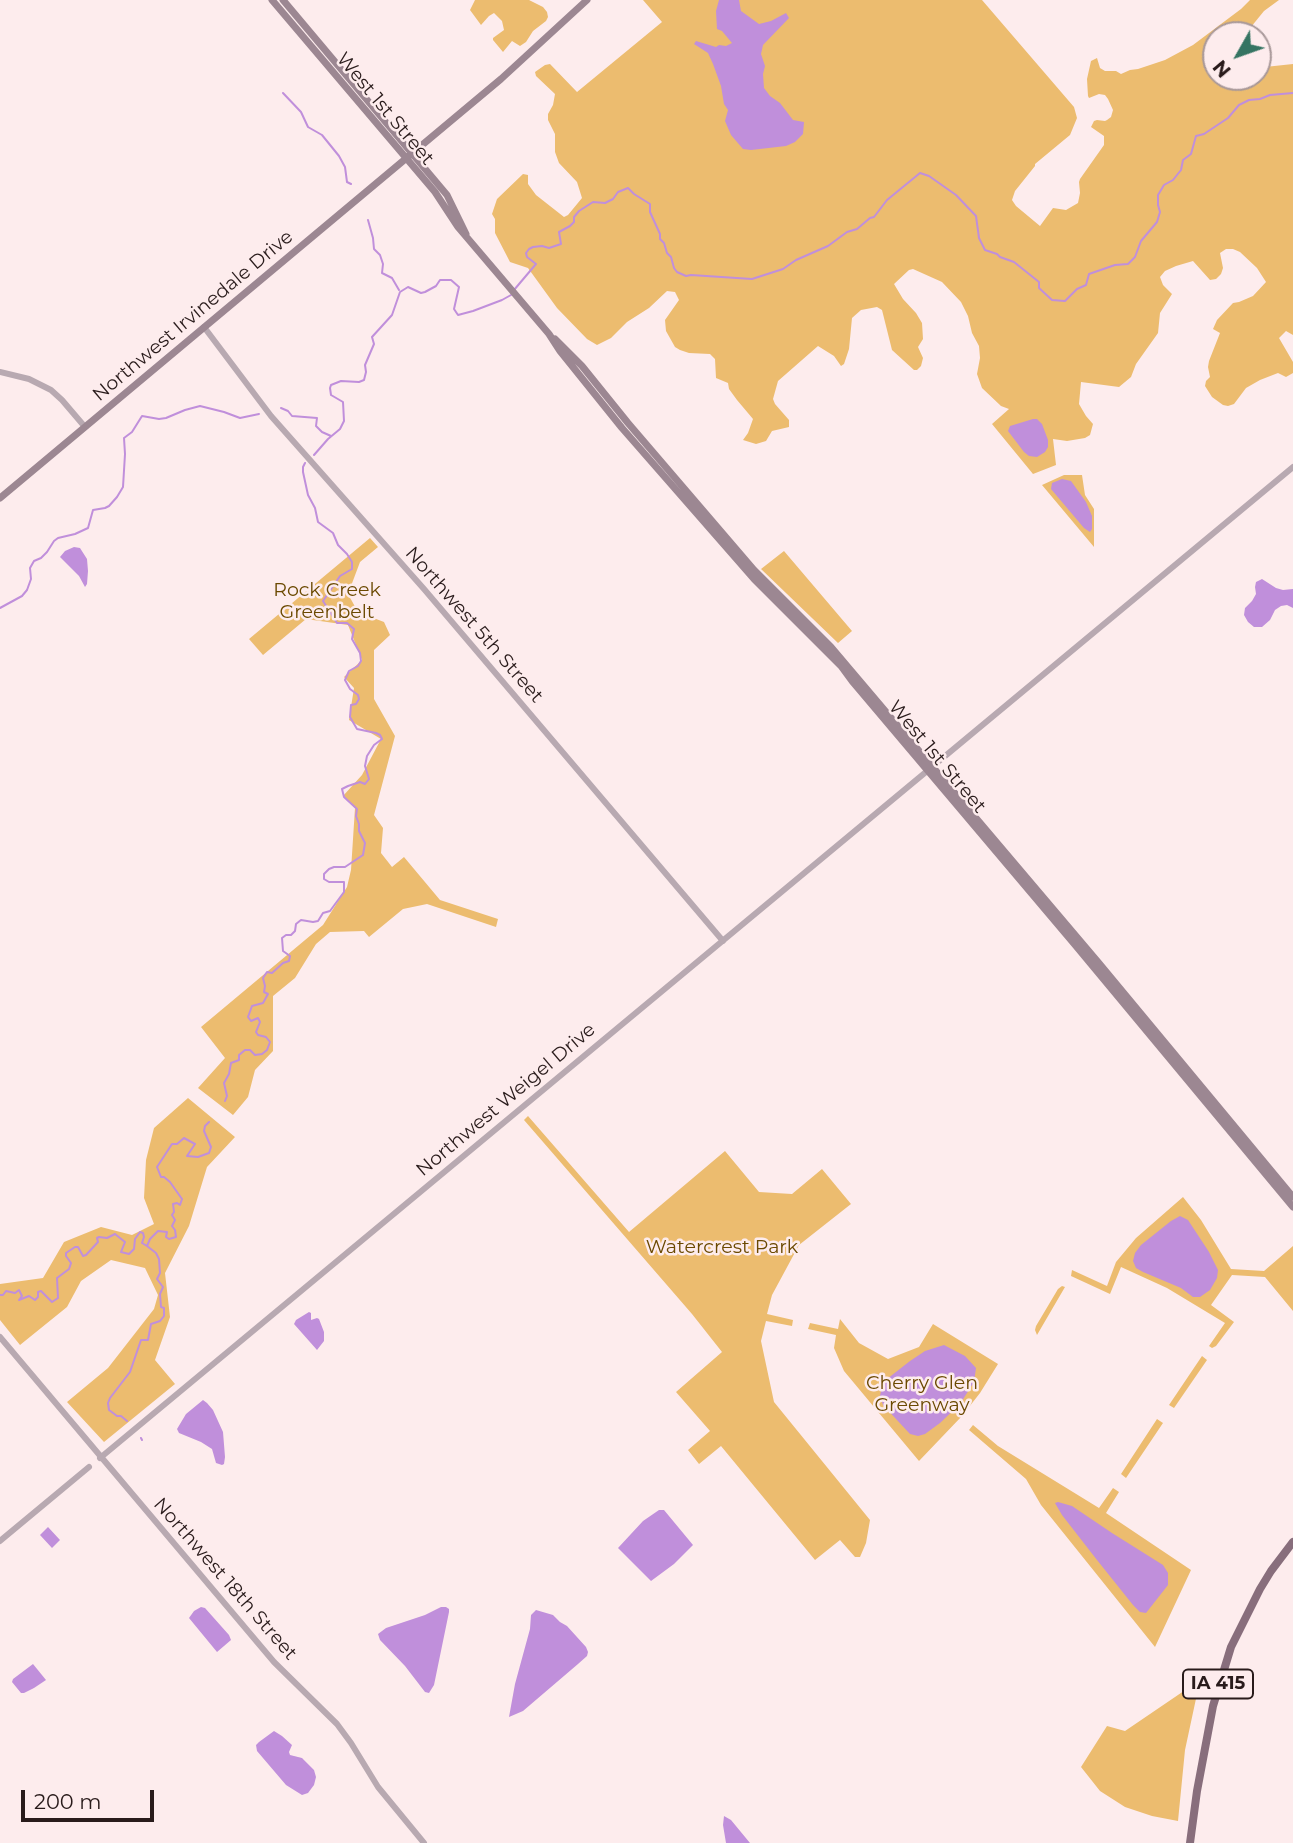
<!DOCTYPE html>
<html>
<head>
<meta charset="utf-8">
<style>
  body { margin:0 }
  #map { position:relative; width:1293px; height:1843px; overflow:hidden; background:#fdeced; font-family:Montserrat,sans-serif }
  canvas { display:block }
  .north { position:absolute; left:1202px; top:21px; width:70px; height:70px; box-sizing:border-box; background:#fdeced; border:2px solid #a89899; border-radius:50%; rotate:230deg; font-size:19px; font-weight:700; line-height:28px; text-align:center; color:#291b1b }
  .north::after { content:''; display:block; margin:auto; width:24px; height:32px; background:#357462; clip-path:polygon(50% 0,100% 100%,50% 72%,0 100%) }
  .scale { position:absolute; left:21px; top:1790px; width:133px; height:32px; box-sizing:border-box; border:4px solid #291b1b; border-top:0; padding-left:9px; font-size:21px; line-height:24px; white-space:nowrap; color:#291b1b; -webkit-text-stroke:5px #fdeced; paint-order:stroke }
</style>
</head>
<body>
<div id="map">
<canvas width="1293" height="1843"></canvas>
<div class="north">N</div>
<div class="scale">200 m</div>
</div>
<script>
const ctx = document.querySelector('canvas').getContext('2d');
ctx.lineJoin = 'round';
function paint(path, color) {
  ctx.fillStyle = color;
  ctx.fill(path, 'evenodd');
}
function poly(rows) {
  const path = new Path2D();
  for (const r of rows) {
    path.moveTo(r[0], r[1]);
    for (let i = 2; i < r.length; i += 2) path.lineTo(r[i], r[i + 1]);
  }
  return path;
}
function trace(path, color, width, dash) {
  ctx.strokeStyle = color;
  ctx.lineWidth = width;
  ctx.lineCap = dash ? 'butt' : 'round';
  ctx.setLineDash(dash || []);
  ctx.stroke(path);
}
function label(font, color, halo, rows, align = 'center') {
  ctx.font = font + ' Montserrat,sans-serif';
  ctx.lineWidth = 5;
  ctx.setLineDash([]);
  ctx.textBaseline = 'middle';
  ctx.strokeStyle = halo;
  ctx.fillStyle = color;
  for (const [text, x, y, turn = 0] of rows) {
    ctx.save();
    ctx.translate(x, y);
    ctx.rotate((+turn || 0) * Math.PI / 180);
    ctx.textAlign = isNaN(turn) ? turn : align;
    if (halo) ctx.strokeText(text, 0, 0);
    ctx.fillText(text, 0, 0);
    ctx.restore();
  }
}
const green = poly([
  [475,0,529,0,543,7,547,12,548,17,546,21,533,31,526,42,520,46,512,41,503,52,493,40,493,38,504,30,502,21,494,13,489,16,481,25,470,10],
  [643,0,982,0,1074,107,1077,118,1070,135,1035,164,1035,166,1015,191,1012,200,1016,206,1040,226,1053,208,1066,210,1078,203,1080,193,1079,182,1080,179,1104,145,1104,136,1091,127,1094,121,1097,120,1105,121,1107,120,1111,117,1113,110,1108,99,1105,95,1099,94,1089,98,1088,96,1087,79,1091,61,1097,58,1100,68,1105,71,1116,71,1121,74,1130,70,1138,69,1165,60,1193,45,1241,9,1250,0,1279,0,1264,11,1251,27,1239,35,1216,35,1216,77,1258,77,1258,70,1265,67,1293,64,1293,335,1286,331,1279,338,1293,362,1293,373,1286,377,1278,373,1260,380,1246,388,1234,404,1228,406,1223,405,1212,397,1205,386,1206,381,1210,377,1208,367,1209,361,1220,333,1213,329,1217,320,1233,303,1239,302,1253,296,1266,282,1257,268,1240,252,1233,249,1226,249,1220,253,1223,268,1221,274,1216,279,1210,280,1193,261,1176,266,1165,271,1160,277,1163,285,1172,294,1160,313,1158,333,1136,364,1131,377,1119,387,1081,382,1079,404,1086,416,1093,424,1090,435,1085,438,1067,441,1053,439,1056,465,1033,474,992,424,1009,409,1001,406,982,388,977,374,980,358,979,346,972,333,968,316,961,302,942,282,913,269,909,270,894,284,903,299,916,313,922,323,923,339,918,347,923,358,921,366,917,370,914,370,892,350,882,310,877,307,861,310,852,318,849,349,844,364,841,366,834,356,818,346,778,381,773,399,775,404,789,420,789,427,772,431,766,441,756,444,743,440,748,433,753,419,737,400,729,389,728,383,716,378,715,359,710,354,689,353,680,350,675,347,666,331,665,320,679,300,675,292,667,291,649,308,627,322,611,338,597,345,587,339,557,308,528,268,510,262,495,233,495,219,492,214,497,199,523,174,528,175,528,184,536,195,564,217,568,215,582,198,577,182,559,163,555,152,555,134,548,120,548,114,553,105,555,94,536,76,535,72,545,65,550,64,577,92,662,22],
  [1064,475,1082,475,1085,495,1094,509,1094,547,1042,485],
  [370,538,378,547,360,562,348,594,358,612,384,622,390,635,374,650,374,699,395,736,374,815,383,828,381,853,392,867,404,857,440,900,498,919,496,927,427,904,403,909,369,937,364,931,330,932,316,944,295,978,273,996,273,1051,255,1070,248,1097,233,1115,198,1088,225,1058,201,1027,323,925,347,887,351,870,355,808,343,796,362,775,381,739,349,720,354,688,344,677,362,660,348,625,306,619,263,655,249,639],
  [784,551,852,631,838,643,761,569],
  [188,1098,235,1137,207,1167,189,1226,165,1273,170,1317,155,1360,175,1384,104,1442,67,1402,108,1368,154,1309,158,1295,145,1268,111,1260,81,1281,67,1307,20,1345,0,1320,0,1284,43,1278,64,1242,101,1227,132,1235,154,1224,144,1198,146,1160,154,1128],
  [528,1116,629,1232,725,1151,759,1192,792,1194,822,1169,851,1204,799,1245,772,1295,767,1314,793,1320,792,1326,766,1321,761,1341,774,1402,870,1520,866,1543,860,1557,855,1557,840,1540,815,1560,721,1446,699,1464,688,1450,710,1431,676,1392,722,1352,692,1314,524,1120],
  [1183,1197,1201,1220,1231,1269,1264,1271,1293,1246,1293,1311,1265,1277,1232,1275,1211,1305,1234,1322,1216,1346,1212,1348,1209,1346,1225,1323,1167,1288,1121,1267,1110,1294,1071,1276,1072,1270,1107,1286,1116,1262,1136,1238],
  [1062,1286,1065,1287,1037,1335,1035,1330,1036,1326,1058,1289],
  [840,1319,859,1343,888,1359,919,1347,933,1324,998,1364,980,1393,962,1416,919,1461,844,1371,834,1348,836,1335,808,1329,810,1323,838,1329],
  [1202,1356,1207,1360,1174,1408,1169,1405],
  [1157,1419,1163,1423,1126,1478,1121,1474],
  [973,1425,998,1446,1099,1508,1113,1488,1119,1492,1106,1513,1191,1570,1155,1647,1041,1505,1026,1479,969,1430],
  [1200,1680,1185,1750,1178,1821,1152,1816,1125,1807,1100,1791,1081,1767,1107,1726,1125,1731]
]);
const water = poly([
  [719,0,739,0,741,11,759,24,771,21,786,13,789,18,763,45,761,54,765,66,763,74,764,88,770,96,780,103,793,120,804,122,803,134,795,142,786,146,751,150,743,149,731,135,725,121,728,110,724,104,721,86,713,64,708,53,694,44,696,41,716,47,719,45,726,46,732,43,722,31,717,29,716,11],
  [1033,419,1037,419,1042,424,1048,440,1048,447,1045,452,1037,457,1029,456,1024,452,1008,431,1010,426],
  [1062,479,1071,481,1086,502,1092,516,1092,529,1090,532,1084,528,1051,489,1052,483],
  [74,547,80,548,87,559,88,571,87,584,85,587,79,576,60,557,65,551],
  [1262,579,1276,588,1283,590,1293,589,1293,608,1287,605,1281,606,1275,610,1270,620,1262,627,1254,627,1248,622,1244,615,1245,608,1252,601,1256,594,1255,587,1256,582],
  [1180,1216,1188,1220,1209,1252,1218,1270,1217,1278,1210,1290,1200,1297,1193,1297,1181,1288,1143,1272,1136,1268,1133,1261,1135,1253,1141,1245,1171,1221],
  [309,1312,311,1313,311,1320,317,1318,319,1319,324,1332,324,1341,317,1350,294,1324,296,1320],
  [944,1345,965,1356,976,1368,974,1382,960,1404,940,1423,925,1434,918,1436,910,1434,883,1405,880,1396,882,1386,887,1379,910,1361,925,1351],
  [203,1400,207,1403,213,1410,223,1432,225,1457,224,1464,222,1465,216,1463,212,1449,201,1442,179,1433,177,1429,186,1414],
  [1058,1502,1072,1506,1112,1533,1163,1565,1168,1573,1168,1585,1146,1613,1140,1612,1133,1605,1097,1560,1062,1515,1055,1503],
  [659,1510,664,1510,693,1545,674,1564,651,1581,618,1548,643,1521],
  [48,1527,60,1540,52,1548,40,1535],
  [201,1607,205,1608,229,1635,231,1640,217,1652,189,1618,194,1611],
  [441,1607,446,1607,449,1609,449,1612,434,1685,429,1693,425,1692,405,1666,380,1640,378,1634,386,1628,425,1615],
  [536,1610,553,1615,560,1622,567,1626,586,1647,588,1652,587,1656,578,1664,523,1711,509,1717,515,1684,530,1629,531,1615],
  [33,1664,46,1680,34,1688,24,1693,21,1693,12,1682,13,1679],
  [274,1731,282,1736,292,1745,289,1752,290,1755,302,1758,314,1770,316,1777,314,1785,308,1793,302,1795,286,1785,257,1751,256,1745,259,1742],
  [724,1816,731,1820,750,1843,726,1843,723,1825]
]);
const stream = poly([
  [283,93,301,112,308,127,322,135,339,156,345,167,347,182,351,184],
  [368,220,373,238,374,249,380,255,383,264,382,273,392,278,399,290],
  [514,290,536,264,527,257,526,253,529,249,533,247,542,246,549,248,561,244,559,232,570,226,574,222,574,217,579,211,593,202,605,203,613,199,618,192,628,188,634,194,650,204,650,212,660,234,660,239,664,243,667,253,671,257,674,268,677,272,686,276,691,275,752,279,783,269,796,260,828,246,847,232,857,229,870,218,874,217,887,200,920,173,929,176,956,195,976,216,979,238,985,250,997,254,1000,257,1014,262,1039,282,1039,288,1052,300,1065,301,1077,289,1086,285,1089,274,1115,265,1128,264,1135,257,1141,241,1157,222,1160,212,1158,205,1158,195,1164,185,1173,180,1181,170,1183,160,1191,154,1196,136,1204,134,1228,118,1239,105,1249,100,1260,99,1270,95,1293,93],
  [281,408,288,411,292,416,317,418,316,426,322,432,331,436],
  [314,455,328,439,340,429,344,421,343,402,331,395,330,388,331,385,341,381,359,382,364,380,366,372,365,365,374,344,372,337,392,315,400,292,408,287,421,293,425,292,436,286,440,280,451,280,459,287,454,309,458,315,473,311,502,300,511,295],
  [0,608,22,596,27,590,31,579,30,568,34,561,41,558,47,552,54,541,58,538,75,534,88,528,93,510,105,508,109,506,117,497,123,487,125,454,124,438,132,432,142,416,159,419,166,418,185,410,200,406,224,412,240,418,259,414],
  [225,1101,227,1096,224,1083,229,1074,231,1063,239,1060,239,1055,245,1050,250,1050,255,1055,262,1054,267,1050,270,1042,266,1037,258,1035,256,1032,260,1022,258,1018,251,1021,248,1017,252,1006,263,1003,268,994,264,992,265,986,263,978,267,972,272,973,283,963,289,961,290,956,283,951,282,938,286,935,291,935,295,931,296,924,301,920,313,922,318,921,323,913,330,911,344,892,344,882,329,882,324,879,324,874,329,869,334,867,345,867,363,855,365,843,359,831,359,824,356,816,357,809,344,797,342,789,348,786,360,782,365,784,369,779,365,766,367,756,374,745,382,739,380,735,376,733,357,729,350,717,351,705,356,704,359,699,358,695,350,689,345,680,349,671,358,666,361,661,360,653,352,639,354,629,347,623,337,623,323,601,340,576,352,569,352,562,347,554,338,545,333,533,318,522,315,508,308,495,303,472,303,467,305,463],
  [0,1295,3,1295,6,1291,15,1293,19,1290,22,1296,19,1300,29,1296,35,1300,38,1297,38,1292,41,1291,52,1302,58,1298,57,1278,69,1269,71,1263,66,1256,66,1253,75,1247,78,1247,83,1256,86,1255,98,1242,97,1238,99,1237,107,1238,115,1234,125,1242,121,1252,129,1254,134,1249,135,1239,140,1232,143,1233,144,1237,142,1243,147,1246,150,1239,158,1231,167,1232,166,1237,169,1239,176,1237,175,1230,172,1226,175,1220,172,1215,174,1212,173,1204,177,1203,180,1205,182,1199,170,1182,164,1177,161,1177,157,1167,172,1144,177,1144,184,1138,195,1144,187,1156,198,1157,209,1153,211,1147,204,1131,205,1126,209,1122],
  [127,1421,121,1416,117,1416,109,1410,108,1403,110,1398,130,1372,141,1340,148,1340,151,1324,160,1321,164,1316,164,1308,161,1307,160,1294,163,1287,157,1279,160,1273,159,1259,156,1253,147,1246],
  [141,1438,142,1440]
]);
const tertiary = poly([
  [204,327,271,416,424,589,723,941],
  [0,372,29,379,51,390,62,400,85,427],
  [0,1337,274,1662,337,1724,351,1743,378,1787,424,1843],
  [100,1458,1293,467],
  [0,1541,89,1467]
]);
const secondary = poly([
  [272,0,435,192,458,227,549,334,560,351,622,428,754,579,841,666,852,681,1076,946,1293,1207],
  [283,0,447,195,466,234],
  [555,339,582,366,628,423,754,570,831,647,853,673,1098,962,1293,1197],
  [0,498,501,79,587,0]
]);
const primary = poly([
  [1190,1843,1197,1791,1213,1706,1231,1647,1260,1589,1271,1571,1293,1542]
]);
const shields = [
  [1218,1684,70]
];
const shieldNames = [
  ["IA 415",1218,1684]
];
const streetNames = [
  ["West 1st Street",385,109,50],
  ["Northwest Irvinedale Drive",193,316,-40],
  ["Northwest 5th Street",474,625,49],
  ["West 1st Street",937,757,50],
  ["Northwest Weigel Drive",506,1100,-40],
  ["Northwest 18th Street",225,1579,49]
];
const parkNames = [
  ["Rock Creek",327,590],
  ["Greenbelt",327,612],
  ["Watercrest Park",722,1247],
  ["Cherry Glen",922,1383],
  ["Greenway",922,1405]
];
paint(green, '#ecbc6f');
paint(water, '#c08fdb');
trace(stream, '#c08fdb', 2);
trace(tertiary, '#b8a9b1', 6);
trace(secondary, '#9c8792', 7);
trace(primary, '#886e7c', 8);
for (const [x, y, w] of shields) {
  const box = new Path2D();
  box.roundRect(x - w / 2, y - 14.5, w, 29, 5);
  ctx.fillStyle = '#fdeced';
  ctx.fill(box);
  trace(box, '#291b1b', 2);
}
label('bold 18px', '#291b1b', null, shieldNames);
label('19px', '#291b1b', '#fdeced', streetNames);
label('19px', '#6b4901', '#fdeced', parkNames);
</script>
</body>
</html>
